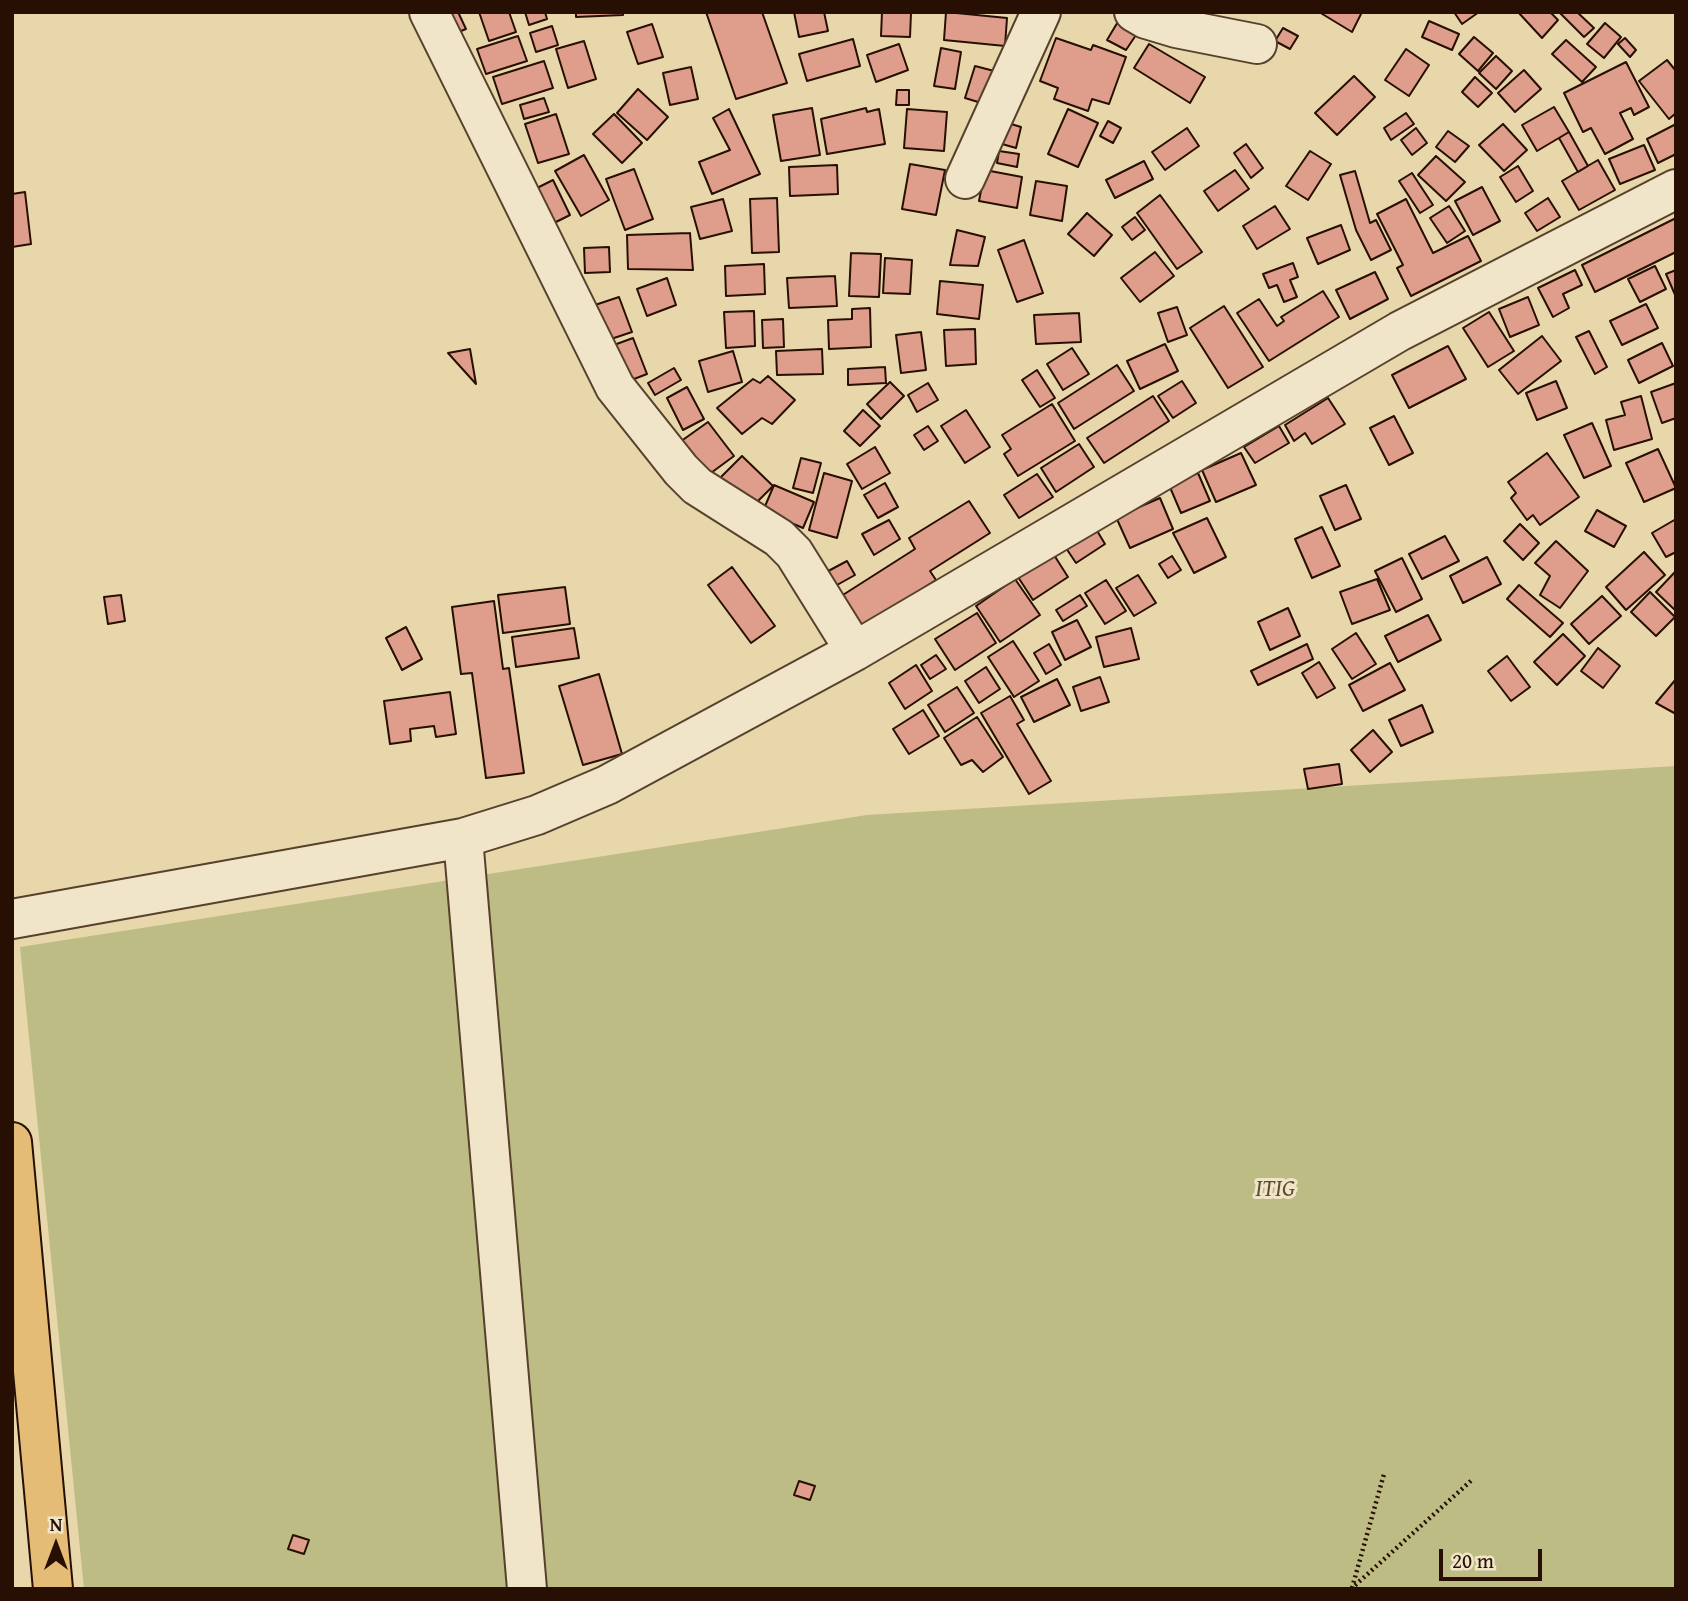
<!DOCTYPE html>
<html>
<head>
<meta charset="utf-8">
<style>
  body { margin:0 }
  #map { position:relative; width:1688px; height:1601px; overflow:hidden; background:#e8d7aa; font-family:"Gentium Book Plus",serif }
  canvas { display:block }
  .frame { position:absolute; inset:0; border:14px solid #270f03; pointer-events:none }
  .north { position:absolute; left:21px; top:1510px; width:70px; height:70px; -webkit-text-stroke:5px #f0e5c8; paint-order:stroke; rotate:0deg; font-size:19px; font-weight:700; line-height:28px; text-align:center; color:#270f03 }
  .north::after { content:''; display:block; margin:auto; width:24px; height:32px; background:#270f03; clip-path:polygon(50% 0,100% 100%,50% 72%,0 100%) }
  .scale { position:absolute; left:1439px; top:1549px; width:103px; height:32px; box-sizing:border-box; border:4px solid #270f03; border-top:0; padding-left:9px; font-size:21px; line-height:24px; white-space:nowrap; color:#270f03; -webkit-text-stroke:5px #f0e5c8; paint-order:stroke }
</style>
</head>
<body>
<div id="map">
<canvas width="1688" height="1601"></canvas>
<div class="frame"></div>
<div class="north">N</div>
<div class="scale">20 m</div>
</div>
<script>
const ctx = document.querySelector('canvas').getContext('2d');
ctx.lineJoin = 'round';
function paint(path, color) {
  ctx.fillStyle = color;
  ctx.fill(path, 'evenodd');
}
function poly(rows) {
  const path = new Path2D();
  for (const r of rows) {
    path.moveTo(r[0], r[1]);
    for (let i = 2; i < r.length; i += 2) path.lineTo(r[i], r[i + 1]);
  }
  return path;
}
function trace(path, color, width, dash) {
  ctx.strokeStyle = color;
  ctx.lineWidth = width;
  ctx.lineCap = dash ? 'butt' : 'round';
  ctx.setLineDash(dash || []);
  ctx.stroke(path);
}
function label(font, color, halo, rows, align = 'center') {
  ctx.font = font + ' "Gentium Book Plus",serif';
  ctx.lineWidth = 6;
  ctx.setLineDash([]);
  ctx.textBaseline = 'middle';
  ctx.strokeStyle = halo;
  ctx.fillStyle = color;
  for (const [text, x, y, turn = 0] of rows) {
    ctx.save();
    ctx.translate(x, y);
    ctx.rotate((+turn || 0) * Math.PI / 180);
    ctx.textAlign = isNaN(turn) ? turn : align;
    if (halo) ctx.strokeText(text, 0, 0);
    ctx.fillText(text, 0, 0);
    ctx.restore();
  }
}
const green = poly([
  [1676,766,1676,1589,84,1589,20,947,867,815]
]);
const building = poly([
  [441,12,458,12,466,29,451,35,441,12],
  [479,12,509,12,516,32,489,41,479,12],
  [525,12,545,12,547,19,529,25,525,12],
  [576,12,623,12,623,15,576,17,576,12],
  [706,12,762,12,787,83,736,99,706,12],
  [794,12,824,12,828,31,799,37,794,12],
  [882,12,917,12,911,13,910,37,881,36,882,12],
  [946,12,1007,18,1005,46,944,40,946,12],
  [1319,12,1362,12,1352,32,1319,12],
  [1454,12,1479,12,1462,24,1454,12],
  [1518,12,1550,12,1558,20,1542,38,1518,12],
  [1559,12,1577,12,1594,28,1584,37,1559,12],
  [1119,20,1138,32,1126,50,1107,40,1119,20],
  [1429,21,1459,34,1452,50,1422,37,1429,21],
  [1605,23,1621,37,1604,58,1587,44,1605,23],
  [652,24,663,57,638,64,627,32,652,24],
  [552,26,558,45,536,52,530,33,552,26],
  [1283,28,1298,36,1290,49,1275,41,1283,28],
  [518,36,527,61,486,74,477,49,518,36],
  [1474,37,1493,53,1478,71,1459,54,1474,37],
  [1056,38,1091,50,1093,45,1126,57,1109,104,1092,99,1088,111,1054,99,1058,88,1040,81,1056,38],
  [1625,38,1636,50,1630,57,1618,44,1625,38],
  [853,39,860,66,807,81,799,54,853,39],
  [1566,40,1596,67,1582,82,1552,54,1566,40],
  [584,41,596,79,568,88,556,49,584,41],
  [899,44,908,70,876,82,867,55,899,44],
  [1149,44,1205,77,1190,103,1134,68,1149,44],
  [941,48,961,52,955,89,934,86,941,48],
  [1406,49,1429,65,1409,96,1385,80,1406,49],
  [1496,56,1512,71,1496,89,1479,73,1496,56],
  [1667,60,1676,71,1676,113,1669,119,1639,81,1667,60],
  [544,61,553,88,502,104,493,77,544,61],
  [1626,62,1649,107,1634,115,1631,108,1620,113,1633,139,1605,154,1591,128,1583,132,1564,93,1626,62],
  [975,66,998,72,988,105,965,98,975,66],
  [691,67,698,99,670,105,663,73,691,67],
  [1524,70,1541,89,1515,112,1498,93,1524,70],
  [1354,76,1375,97,1337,135,1315,113,1354,76],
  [1475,77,1492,93,1478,107,1462,92,1475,77],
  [638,89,668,117,647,140,617,113,638,89],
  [897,90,909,90,909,105,896,105,897,90],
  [544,98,549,112,524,119,520,105,544,98],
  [1554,107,1569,132,1537,151,1522,125,1554,107],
  [812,108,820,155,781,161,773,115,812,108],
  [866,108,867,112,879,109,885,144,827,154,821,119,866,108],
  [729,109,760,174,712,194,699,162,730,150,713,118,729,109],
  [907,109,947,112,944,151,904,148,907,109],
  [1068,109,1098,123,1078,167,1048,154,1068,109],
  [1406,113,1414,124,1391,140,1384,128,1406,113],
  [556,114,569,154,538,163,525,124,556,114],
  [614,114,642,143,622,163,593,134,614,114],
  [1108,121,1121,128,1113,143,1100,136,1108,121],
  [1008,123,1021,127,1016,148,1002,144,1008,123],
  [1503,124,1527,150,1504,171,1479,145,1503,124],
  [1676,124,1676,154,1658,163,1647,139,1676,124],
  [1187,128,1199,146,1165,170,1152,152,1187,128],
  [1416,128,1427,143,1412,155,1401,140,1416,128],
  [1448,131,1469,146,1455,162,1436,147,1448,131],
  [1569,132,1588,166,1578,172,1559,138,1569,132],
  [1246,144,1263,168,1251,178,1234,153,1246,144],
  [1644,145,1655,170,1620,184,1609,159,1644,145],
  [999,151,1019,154,1017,167,997,163,999,151],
  [1310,151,1331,164,1308,200,1286,186,1310,151],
  [584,155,609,200,581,216,555,171,584,155],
  [1436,156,1465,182,1446,201,1418,175,1436,156],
  [1598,160,1615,190,1579,210,1562,181,1598,160],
  [1144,161,1153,179,1115,198,1106,180,1144,161],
  [910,164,945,170,936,215,902,209,910,164],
  [837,165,838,194,790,196,789,167,837,165],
  [1518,166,1533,191,1516,202,1500,177,1518,166],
  [634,169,653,219,625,230,606,179,634,169],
  [985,170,1022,177,1017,208,979,201,985,170],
  [1235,170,1249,189,1218,211,1204,191,1235,170],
  [1355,171,1370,223,1376,220,1391,250,1371,260,1356,230,1340,175,1355,171],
  [1412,173,1433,205,1420,213,1399,181,1412,173],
  [553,180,570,215,550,225,533,190,553,180],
  [1036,181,1067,186,1062,221,1030,215,1036,181],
  [1482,187,1500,221,1473,235,1455,201,1482,187],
  [25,192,31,244,12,247,12,194,25,192],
  [1160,195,1202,252,1177,269,1137,213,1160,195],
  [777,198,779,252,752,253,750,199,777,198],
  [1548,198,1560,217,1537,231,1525,213,1548,198],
  [723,199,732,231,700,239,691,207,723,199],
  [1406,199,1433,253,1468,236,1481,261,1411,296,1397,268,1403,265,1377,214,1406,199],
  [1275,206,1290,229,1257,249,1243,226,1275,206],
  [1449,206,1465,231,1447,243,1430,218,1449,206],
  [1087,213,1112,235,1094,256,1068,234,1087,213],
  [1135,217,1145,230,1132,240,1122,227,1135,217],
  [1676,218,1676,252,1595,292,1582,265,1676,218],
  [1341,225,1350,250,1318,264,1307,238,1341,225],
  [957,230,985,237,978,266,950,265,957,230],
  [690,233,693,270,628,269,627,235,690,233],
  [1024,240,1043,293,1017,302,998,250,1024,240],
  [609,247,610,272,585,273,584,248,609,247],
  [1155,252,1174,276,1140,302,1121,278,1155,252],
  [851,253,881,254,879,297,849,296,851,253],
  [885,258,912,260,910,294,883,293,885,258],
  [1293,263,1298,277,1290,280,1297,297,1284,302,1277,285,1269,288,1263,274,1293,263],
  [764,264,765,294,726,296,725,266,764,264],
  [1655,266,1666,289,1640,302,1628,279,1655,266],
  [1575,270,1582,285,1563,294,1569,308,1553,317,1538,288,1575,270],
  [1676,270,1676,297,1666,274,1676,270],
  [1375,272,1388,299,1350,319,1336,290,1375,272],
  [835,276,837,306,789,308,787,278,835,276],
  [667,278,676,305,647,316,637,289,667,278],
  [940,281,983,285,979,319,937,314,940,281],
  [1323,291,1339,317,1269,361,1237,313,1259,299,1277,326,1284,321,1281,317,1323,291],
  [619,297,632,332,605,341,592,306,619,297],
  [1528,297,1539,325,1510,337,1499,309,1528,297],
  [1646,304,1658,328,1622,345,1610,321,1646,304],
  [1224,306,1263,367,1228,388,1190,328,1224,306],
  [1177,307,1187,335,1168,342,1158,313,1177,307],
  [870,308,871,347,829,349,828,320,852,319,852,309,870,308],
  [754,311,755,346,726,348,724,312,754,311],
  [1489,312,1514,351,1488,367,1463,328,1489,312],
  [1079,313,1081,342,1036,344,1034,315,1079,313],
  [783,319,784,347,763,348,762,320,783,319],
  [975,329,976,364,946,366,944,330,975,329],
  [1589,331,1607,367,1595,374,1576,337,1589,331],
  [921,332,926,370,901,373,896,335,921,332],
  [1542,336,1561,361,1518,394,1499,370,1542,336],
  [633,338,647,374,616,386,603,349,633,338],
  [1662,343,1673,366,1639,383,1628,360,1662,343],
  [1165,344,1178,371,1140,389,1127,361,1165,344],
  [1448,346,1466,379,1409,408,1392,375,1448,346],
  [1072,348,1089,374,1063,390,1047,364,1072,348],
  [470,349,476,384,448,353,470,349],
  [822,349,823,374,777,375,776,351,822,349],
  [733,351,742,382,708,392,699,361,733,351],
  [1117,365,1134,391,1074,429,1058,403,1117,365],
  [885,367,886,383,848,385,848,369,885,367],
  [674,368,681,380,655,395,648,383,674,368],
  [1037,370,1055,398,1040,407,1022,380,1037,370],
  [768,376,795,400,772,424,762,418,742,434,717,408,753,379,760,383,768,376],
  [1182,381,1196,403,1173,418,1158,396,1182,381],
  [1556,381,1567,408,1537,420,1526,393,1556,381],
  [890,382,904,396,881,419,867,404,890,382],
  [928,383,938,400,917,412,908,395,928,383],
  [1676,383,1676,418,1662,423,1651,392,1676,383],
  [687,387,704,419,683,430,667,398,687,387],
  [1153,396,1169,421,1104,463,1087,438,1153,396],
  [1641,396,1652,439,1614,450,1606,420,1625,415,1621,402,1641,396],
  [1328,398,1345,424,1312,444,1305,433,1294,441,1285,425,1328,398],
  [1052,404,1075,441,1018,476,1004,454,1011,449,1002,435,1052,404],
  [863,410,880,426,860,446,844,431,863,410],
  [966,410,990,447,965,463,941,426,966,410],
  [1394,416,1413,453,1389,465,1370,428,1394,416],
  [708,422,734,456,696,484,670,449,708,422],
  [1592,423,1611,466,1584,478,1564,435,1592,423],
  [928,426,938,441,924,450,914,435,928,426],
  [1279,426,1289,443,1255,463,1244,447,1279,426],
  [1079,444,1094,467,1056,492,1041,468,1079,444],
  [875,447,890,473,862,489,847,464,875,447],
  [1658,449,1676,488,1644,502,1626,463,1658,449],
  [1241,453,1256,485,1216,502,1202,470,1241,453],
  [1547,453,1579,497,1540,525,1533,515,1527,520,1511,498,1516,493,1508,482,1547,453],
  [742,456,773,486,750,509,719,479,742,456],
  [801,458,821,463,813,493,793,488,801,458],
  [824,473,852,481,837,538,809,530,824,473],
  [1198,473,1210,501,1181,513,1169,485,1198,473],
  [1037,474,1053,497,1019,518,1004,495,1037,474],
  [885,483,898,507,878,518,864,495,885,483],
  [774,485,814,502,803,528,763,511,774,485],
  [1346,485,1361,519,1335,530,1320,496,1346,485],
  [1160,498,1173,529,1130,548,1116,517,1160,498],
  [969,501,990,533,930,571,936,580,856,631,835,600,915,549,909,538,969,501],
  [1597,510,1626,526,1614,547,1585,531,1597,510],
  [1207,518,1226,557,1194,573,1173,533,1207,518],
  [1676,519,1676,552,1666,557,1652,533,1676,519],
  [889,520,900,539,874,555,862,534,889,520],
  [1520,524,1539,543,1523,560,1504,541,1520,524],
  [1322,527,1340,566,1312,578,1295,539,1322,527],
  [1096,529,1105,544,1076,563,1066,548,1096,529],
  [1445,536,1459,561,1422,579,1409,554,1445,536],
  [1556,541,1588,571,1560,608,1540,595,1550,576,1535,563,1556,541],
  [1644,552,1665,575,1626,610,1606,587,1644,552],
  [1054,555,1068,577,1033,600,1018,577,1054,555],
  [1172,556,1181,570,1168,578,1159,564,1172,556],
  [1487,557,1501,584,1463,603,1450,576,1487,557],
  [1402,558,1422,599,1396,612,1375,571,1402,558],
  [847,561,855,575,828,590,819,576,847,561],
  [732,567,775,626,751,643,708,585,732,567],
  [1675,572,1676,572,1676,611,1656,592,1675,572],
  [1138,575,1156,603,1134,616,1116,588,1138,575],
  [1015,579,1040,615,1000,642,976,606,1015,579],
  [1377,579,1390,610,1352,624,1340,592,1377,579],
  [1106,580,1126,611,1105,624,1085,593,1106,580],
  [1519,585,1563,623,1550,637,1507,599,1519,585],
  [565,587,570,624,503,633,498,595,565,587],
  [1650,592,1675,617,1656,636,1631,612,1650,592],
  [121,595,125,621,108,624,104,597,121,595],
  [1080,595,1087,606,1063,621,1056,610,1080,595],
  [1602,596,1621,616,1589,644,1571,624,1602,596],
  [494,601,503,669,509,668,524,773,486,778,472,673,461,674,452,607,494,601],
  [1288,608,1300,636,1270,650,1258,622,1288,608],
  [977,613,996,643,955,670,935,639,977,613],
  [1428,615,1441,640,1398,662,1385,636,1428,615],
  [1077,620,1091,647,1065,660,1052,632,1077,620],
  [406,627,422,659,402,670,386,638,406,627],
  [574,628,579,658,516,667,512,637,574,628],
  [1131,628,1139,659,1104,667,1096,637,1131,628],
  [1356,633,1376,664,1352,679,1332,649,1356,633],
  [1563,634,1585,656,1557,685,1534,662,1563,634],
  [1013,641,1039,681,1014,697,988,657,1013,641],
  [1049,644,1061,665,1046,674,1034,653,1049,644],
  [1307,644,1313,659,1258,685,1251,671,1307,644],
  [1598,648,1620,666,1603,688,1581,671,1598,648],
  [936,655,946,669,930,679,921,665,936,655],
  [1507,656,1530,687,1511,701,1488,671,1507,656],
  [1319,662,1335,688,1317,698,1302,673,1319,662],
  [1390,663,1405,690,1363,711,1349,685,1390,663],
  [916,665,932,691,905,709,889,683,916,665],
  [986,667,1000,689,979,703,965,681,986,667],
  [599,674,622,754,583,765,559,686,599,674],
  [1100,677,1109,702,1081,711,1073,687,1100,677],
  [1057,679,1070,705,1034,722,1021,697,1057,679],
  [1676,679,1676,714,1656,703,1676,679],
  [957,687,974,713,945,732,928,705,957,687],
  [450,692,456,734,436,737,434,726,410,729,411,741,390,744,384,701,450,692],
  [1010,696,1024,720,1017,724,1051,781,1029,794,981,713,1010,696],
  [1422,705,1433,732,1401,746,1389,720,1422,705],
  [923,710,939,736,909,754,893,729,923,710],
  [977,717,1003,757,983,772,972,760,961,765,944,738,977,717],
  [1373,730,1392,752,1370,772,1351,750,1373,730],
  [1339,764,1342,784,1308,789,1304,769,1339,764],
  [799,1481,815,1486,810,1500,794,1495,799,1481],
  [293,1535,309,1540,304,1554,288,1549,293,1535]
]);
const path = poly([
  [1352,1588,1384,1474],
  [1351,1589,1473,1479]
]);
const minor = poly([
  [429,12,615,387,681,470,697,486,779,538,794,553,855,651],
  [1134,12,1146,19,1176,28,1257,44],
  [965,179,1041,12],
  [463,838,527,1589],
  [12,919,463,838,537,815,607,785,855,651,1400,331,1676,189]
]);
const highway = poly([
  [12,1142,53,1589]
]);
const parkNames = [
  ["ITIG",1275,1190]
];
paint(green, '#bdbc84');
paint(building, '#de9e8b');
trace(building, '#270f03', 2);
trace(minor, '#57412d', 42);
trace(highway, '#270f03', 42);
trace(path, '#270f03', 4.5, [2, 3.5]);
trace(minor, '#f0e5c8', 38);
trace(highway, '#e4bc75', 38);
label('italic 24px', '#5c4c30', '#f0e5c8', parkNames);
</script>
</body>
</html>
